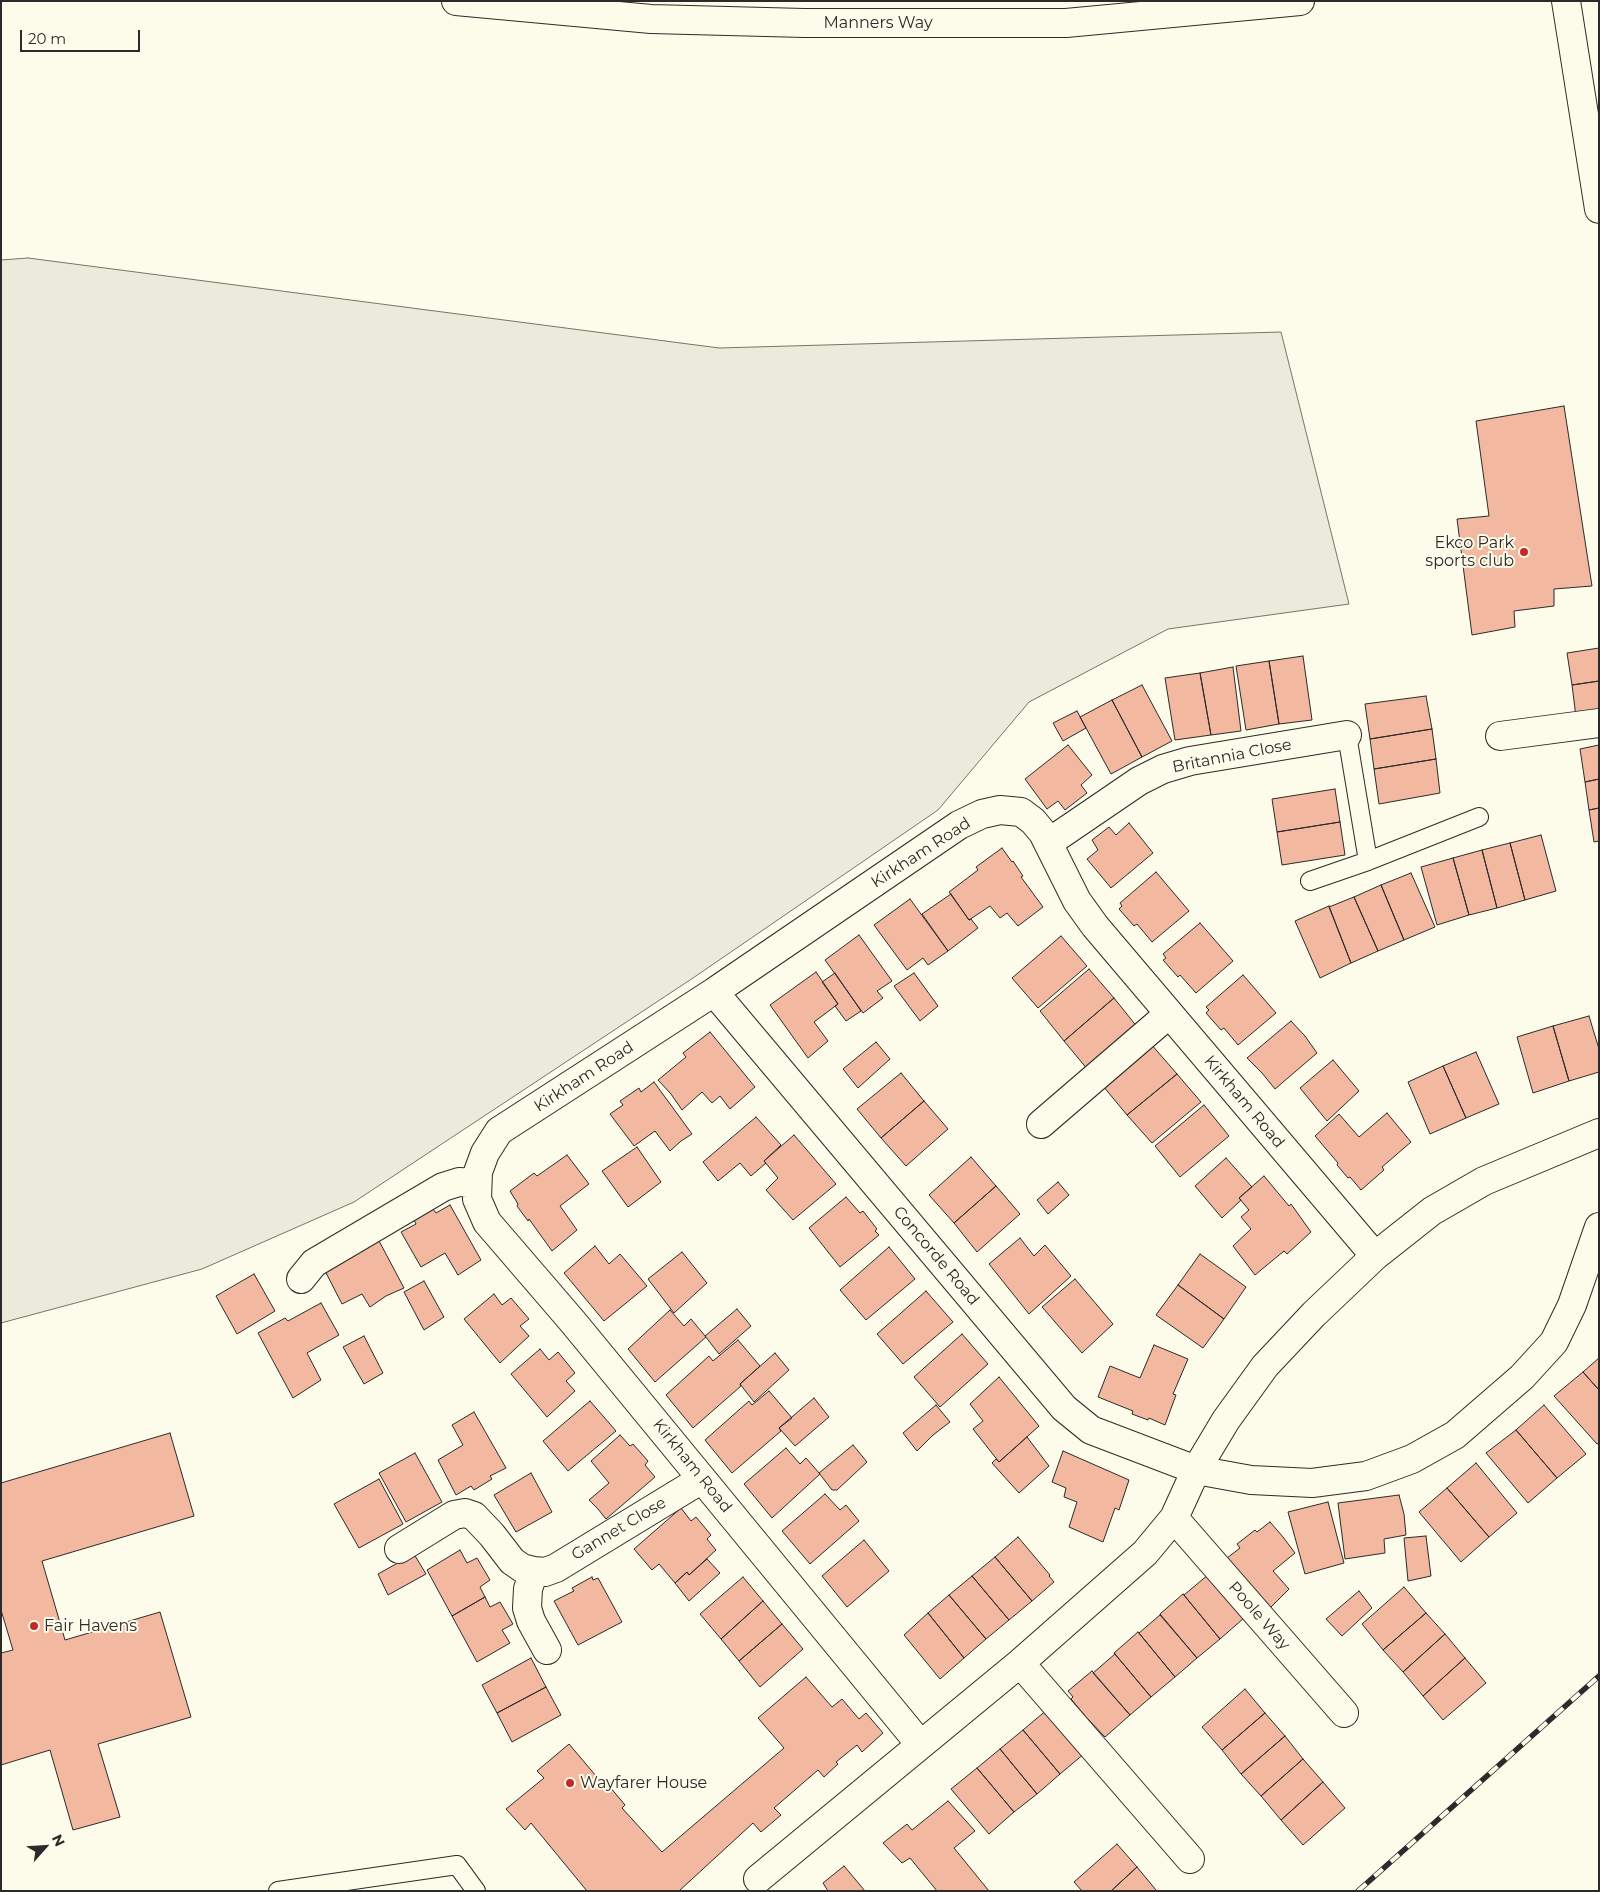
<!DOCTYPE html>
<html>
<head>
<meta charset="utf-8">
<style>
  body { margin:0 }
  #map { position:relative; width:1600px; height:1892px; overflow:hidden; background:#fdfbea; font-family:Montserrat,sans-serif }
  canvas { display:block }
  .frame { position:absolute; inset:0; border:2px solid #2b2b2b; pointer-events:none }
  .north { position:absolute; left:20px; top:1822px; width:50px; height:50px; -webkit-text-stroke:4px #fdfbea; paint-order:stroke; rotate:64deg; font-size:14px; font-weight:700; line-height:20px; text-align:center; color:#2b2b2b }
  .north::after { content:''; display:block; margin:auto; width:18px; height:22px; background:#2b2b2b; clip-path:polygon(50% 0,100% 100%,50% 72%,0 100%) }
  .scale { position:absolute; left:20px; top:30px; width:120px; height:22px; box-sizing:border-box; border:2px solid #2b2b2b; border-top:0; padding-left:6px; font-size:15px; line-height:18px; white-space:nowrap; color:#2b2b2b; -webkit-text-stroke:4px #fdfbea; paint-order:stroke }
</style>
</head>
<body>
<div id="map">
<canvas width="1600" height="1892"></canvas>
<div class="frame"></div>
<div class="north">N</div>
<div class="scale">20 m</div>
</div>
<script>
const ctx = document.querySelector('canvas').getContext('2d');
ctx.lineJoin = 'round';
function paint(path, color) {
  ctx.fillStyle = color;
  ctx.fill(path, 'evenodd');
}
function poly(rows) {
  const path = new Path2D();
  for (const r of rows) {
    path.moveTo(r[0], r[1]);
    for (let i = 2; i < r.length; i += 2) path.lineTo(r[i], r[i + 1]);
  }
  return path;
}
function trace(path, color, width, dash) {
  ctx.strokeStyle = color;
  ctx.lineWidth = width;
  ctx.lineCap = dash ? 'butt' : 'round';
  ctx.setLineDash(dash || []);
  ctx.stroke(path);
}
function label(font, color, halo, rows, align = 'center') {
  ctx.font = font + ' Montserrat,sans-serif';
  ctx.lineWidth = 4;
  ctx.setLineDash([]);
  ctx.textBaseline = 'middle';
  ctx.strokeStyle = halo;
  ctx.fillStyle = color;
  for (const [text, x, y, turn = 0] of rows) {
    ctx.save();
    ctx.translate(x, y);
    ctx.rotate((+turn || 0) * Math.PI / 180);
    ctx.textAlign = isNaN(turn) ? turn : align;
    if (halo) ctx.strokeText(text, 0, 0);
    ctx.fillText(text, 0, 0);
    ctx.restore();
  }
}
const green = poly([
  [28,258,719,348,1281,332,1349,604,1168,629,1029,702,938,810,693,978,354,1202,202,1269,1,1323,1,260,28,258]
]);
const building = poly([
  [1564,406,1592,586,1554,589,1554,606,1514,611,1515,627,1472,635,1457,519,1489,516,1476,421,1564,406],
  [1599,648,1599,681,1572,685,1567,653,1599,648],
  [1303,656,1312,720,1279,724,1269,661,1303,656],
  [1269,661,1279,724,1246,730,1236,666,1269,661],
  [1233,667,1241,731,1211,735,1200,673,1233,667],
  [1200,673,1211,735,1175,740,1165,678,1200,673],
  [1599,681,1599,713,1576,717,1572,685,1599,681],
  [1142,685,1172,741,1142,757,1112,700,1142,685],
  [1426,696,1432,729,1370,739,1365,704,1426,696],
  [1112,700,1142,757,1111,774,1080,717,1112,700],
  [1077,711,1086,728,1063,741,1053,723,1077,711],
  [1432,729,1436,759,1374,769,1370,739,1432,729],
  [1068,745,1092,775,1081,785,1087,793,1065,810,1058,801,1047,809,1025,779,1068,745],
  [1599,745,1599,779,1585,782,1580,749,1599,745],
  [1436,759,1440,793,1379,804,1374,769,1436,759],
  [1599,779,1599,808,1589,810,1585,782,1599,779],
  [1335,789,1340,822,1277,832,1272,799,1335,789],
  [1599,808,1599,841,1594,842,1589,810,1599,808],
  [1340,822,1345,855,1282,865,1277,832,1340,822],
  [1129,823,1153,853,1111,888,1087,859,1098,850,1092,840,1109,827,1116,835,1129,823],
  [1541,835,1556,891,1525,900,1510,843,1541,835],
  [1510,843,1525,900,1497,908,1482,850,1510,843],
  [1002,848,1012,862,1013,861,1023,876,1021,877,1043,907,1018,926,1007,913,1000,918,990,906,969,920,949,892,978,870,976,867,1002,848],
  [1482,850,1497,908,1469,915,1453,858,1482,850],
  [1453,858,1469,915,1437,925,1421,867,1453,858],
  [1156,872,1189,911,1152,942,1137,924,1134,926,1119,909,1122,906,1120,903,1156,872],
  [1411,873,1435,927,1404,940,1381,885,1411,873],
  [1381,885,1404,940,1378,951,1354,897,1381,885],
  [951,894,969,920,971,919,978,928,948,951,922,914,951,894],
  [1354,897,1378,951,1351,963,1329,907,1354,897],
  [910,899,948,951,928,965,923,958,907,970,874,925,910,899],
  [1329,906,1351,963,1320,978,1295,921,1329,906],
  [1200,923,1233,961,1196,993,1180,975,1178,977,1163,960,1166,958,1163,954,1200,923],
  [859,935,892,981,877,991,883,998,863,1013,825,960,859,935],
  [1061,936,1087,966,1038,1008,1012,978,1061,936],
  [1089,969,1114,998,1064,1041,1040,1011,1089,969],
  [816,972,838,1004,814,1022,828,1041,808,1058,770,1005,816,972],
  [835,973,861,1011,846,1021,835,1006,838,1004,822,982,835,973],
  [914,973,938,1006,920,1021,894,986,914,973],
  [1243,975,1276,1013,1238,1045,1224,1028,1221,1030,1206,1013,1209,1010,1206,1007,1243,975],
  [1114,998,1138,1028,1088,1070,1064,1041,1114,998],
  [1589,1016,1599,1049,1599,1072,1569,1081,1553,1026,1589,1016],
  [1291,1021,1305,1036,1317,1053,1275,1089,1262,1073,1247,1058,1291,1021],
  [1553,1026,1569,1081,1533,1093,1517,1037,1553,1026],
  [710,1032,755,1087,730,1109,720,1096,712,1103,702,1092,682,1110,671,1094,658,1080,686,1057,683,1053,710,1032],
  [876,1042,890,1059,858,1088,843,1069,876,1042],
  [1151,1044,1177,1074,1127,1115,1103,1086,1151,1044],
  [1476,1052,1499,1104,1466,1118,1443,1066,1476,1052],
  [1333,1060,1359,1091,1327,1121,1300,1088,1333,1060],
  [1443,1066,1466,1118,1430,1134,1408,1082,1443,1066],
  [901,1073,924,1101,881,1138,857,1109,901,1073],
  [1177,1074,1201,1102,1152,1143,1127,1115,1177,1074],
  [654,1082,692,1134,681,1141,670,1151,655,1131,634,1146,610,1114,623,1105,620,1101,639,1088,641,1092,654,1082],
  [924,1101,948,1129,906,1166,881,1138,924,1101],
  [1204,1105,1229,1136,1180,1177,1155,1146,1204,1105],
  [1387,1113,1411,1142,1382,1167,1384,1170,1361,1190,1350,1177,1348,1178,1337,1165,1338,1163,1315,1136,1339,1114,1359,1137,1387,1113],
  [756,1117,781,1145,764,1161,766,1163,751,1176,740,1163,718,1181,703,1162,756,1117],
  [794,1135,836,1184,793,1220,766,1190,778,1178,764,1161,794,1135],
  [637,1147,661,1182,628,1207,602,1171,637,1147],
  [567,1155,589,1184,560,1206,577,1230,552,1251,529,1219,528,1221,517,1206,518,1204,510,1191,534,1173,537,1176,567,1155],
  [971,1157,996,1186,954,1223,929,1195,971,1157],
  [1226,1158,1252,1187,1239,1198,1241,1200,1222,1218,1195,1186,1226,1158],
  [1264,1176,1289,1206,1291,1204,1311,1232,1287,1254,1284,1251,1255,1275,1233,1246,1251,1229,1241,1217,1249,1210,1239,1198,1264,1176],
  [1058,1182,1069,1195,1048,1214,1037,1200,1058,1182],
  [996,1186,1020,1214,977,1252,954,1223,996,1186],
  [846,1197,860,1213,863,1211,877,1229,875,1231,879,1235,840,1267,809,1228,846,1197],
  [450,1205,481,1260,458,1275,445,1253,421,1267,401,1232,416,1224,414,1220,433,1209,436,1213,450,1205],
  [1020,1238,1034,1256,1045,1245,1071,1276,1029,1314,989,1264,1020,1238],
  [378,1239,404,1288,386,1296,370,1307,362,1294,342,1304,324,1269,378,1239],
  [595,1246,609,1264,620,1254,647,1286,604,1321,564,1273,595,1246],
  [889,1247,915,1279,866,1320,840,1290,889,1247],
  [682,1252,707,1283,674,1313,648,1279,682,1252],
  [1200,1254,1246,1287,1224,1319,1178,1285,1200,1254],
  [254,1274,275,1311,237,1334,216,1296,254,1274],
  [1075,1279,1113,1324,1082,1353,1042,1307,1075,1279],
  [424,1281,444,1317,424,1330,404,1292,424,1281],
  [1178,1285,1224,1319,1203,1348,1156,1315,1178,1285],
  [926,1291,953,1322,903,1364,877,1334,926,1291],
  [494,1294,502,1305,511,1298,529,1319,520,1326,529,1336,500,1363,464,1319,494,1294],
  [321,1303,339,1335,307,1353,321,1380,293,1398,258,1333,285,1318,288,1321,321,1303],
  [737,1309,751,1326,719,1354,705,1336,737,1309],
  [670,1310,684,1326,691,1319,706,1337,655,1382,628,1349,670,1310],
  [962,1334,988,1364,940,1407,914,1377,962,1334],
  [364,1336,383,1373,364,1384,343,1347,364,1336],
  [738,1340,760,1366,740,1384,741,1386,693,1428,666,1395,709,1356,713,1361,738,1340],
  [1154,1345,1188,1359,1173,1394,1176,1395,1165,1425,1149,1418,1148,1420,1132,1414,1133,1411,1098,1397,1110,1366,1140,1378,1154,1345],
  [540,1349,549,1360,558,1352,575,1373,566,1381,575,1391,547,1417,511,1374,540,1349],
  [775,1353,789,1370,754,1402,740,1384,775,1353],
  [1599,1358,1599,1390,1583,1372,1599,1358],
  [1583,1372,1599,1390,1599,1443,1597,1444,1554,1396,1583,1372],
  [999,1377,1039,1426,999,1462,973,1429,983,1421,970,1404,999,1377],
  [769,1391,792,1418,779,1428,781,1431,732,1473,705,1440,749,1401,752,1405,769,1391],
  [814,1398,829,1417,795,1446,779,1428,814,1398],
  [590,1401,616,1431,568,1471,543,1441,590,1401],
  [936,1405,950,1422,933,1435,917,1451,903,1433,936,1405],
  [1544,1405,1586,1454,1557,1478,1516,1430,1544,1405],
  [474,1412,506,1468,490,1476,492,1479,474,1490,471,1486,456,1495,438,1460,463,1445,452,1425,474,1412],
  [1516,1430,1557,1478,1528,1503,1486,1453,1516,1430],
  [170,1433,194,1516,42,1561,65,1640,160,1612,191,1717,98,1744,120,1817,73,1830,50,1750,1,1765,1,1653,13,1650,1,1610,1,1483,170,1433],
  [620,1435,630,1446,633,1444,648,1461,645,1465,655,1477,606,1519,598,1509,589,1500,609,1483,591,1461,620,1435],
  [1027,1437,1049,1466,1019,1493,992,1463,996,1459,999,1462,1027,1437],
  [853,1445,867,1462,837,1490,832,1490,819,1473,853,1445],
  [786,1448,800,1464,806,1458,820,1474,772,1518,744,1484,786,1448],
  [1063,1451,1129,1480,1119,1510,1115,1508,1103,1542,1069,1527,1077,1502,1064,1497,1066,1488,1052,1482,1063,1451],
  [415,1453,442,1502,406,1522,379,1473,415,1453],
  [1476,1463,1517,1513,1489,1537,1447,1488,1476,1463],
  [531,1473,552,1512,516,1532,494,1495,531,1473],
  [379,1479,403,1524,359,1548,334,1504,379,1479],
  [1447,1488,1489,1537,1461,1562,1419,1512,1447,1488],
  [825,1494,840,1510,846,1505,859,1521,810,1564,782,1531,825,1494],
  [1399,1495,1404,1514,1406,1535,1384,1539,1385,1553,1345,1559,1338,1503,1399,1495],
  [1328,1502,1344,1563,1305,1574,1288,1512,1328,1502],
  [681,1508,691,1521,696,1517,711,1535,707,1539,716,1550,689,1575,687,1572,675,1583,659,1564,652,1570,634,1549,681,1508],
  [1270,1522,1283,1537,1295,1553,1273,1571,1289,1589,1270,1608,1227,1558,1240,1548,1237,1544,1255,1530,1257,1532,1270,1522],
  [1426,1536,1431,1576,1408,1581,1404,1538,1426,1536],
  [1018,1537,1050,1575,1049,1576,1054,1582,1032,1601,995,1557,1018,1537],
  [864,1540,889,1571,847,1607,822,1576,864,1540],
  [460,1550,467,1563,477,1558,490,1580,480,1587,485,1597,452,1616,427,1570,460,1550],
  [414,1554,426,1574,388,1595,378,1574,414,1554],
  [995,1557,1032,1601,1009,1620,972,1576,995,1557],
  [707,1559,720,1573,689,1601,675,1583,687,1572,689,1575,707,1559],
  [1209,1574,1244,1618,1220,1639,1184,1595,1209,1574],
  [972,1576,1009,1620,986,1639,949,1595,972,1576],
  [592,1577,593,1580,598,1578,622,1622,578,1645,554,1601,574,1591,572,1588,592,1577],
  [743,1577,763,1601,721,1639,700,1614,743,1577],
  [1404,1587,1426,1613,1383,1650,1362,1624,1404,1587],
  [1359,1591,1372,1608,1342,1636,1326,1619,1359,1591],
  [1183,1594,1220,1639,1197,1658,1160,1614,1183,1594],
  [949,1595,986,1639,964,1658,928,1613,949,1595],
  [485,1597,490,1607,500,1602,513,1624,502,1630,510,1643,477,1662,452,1616,485,1597],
  [763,1601,782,1624,739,1661,721,1639,763,1601],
  [928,1613,964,1658,940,1679,904,1635,928,1613],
  [1426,1613,1445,1634,1403,1672,1383,1650,1426,1613],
  [1160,1615,1197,1658,1175,1677,1139,1633,1160,1615],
  [782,1624,803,1649,760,1687,739,1661,782,1624],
  [1138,1632,1175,1677,1151,1697,1114,1653,1138,1632],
  [1445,1634,1465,1658,1423,1696,1403,1672,1445,1634],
  [1115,1654,1151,1697,1130,1715,1093,1673,1115,1654],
  [531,1658,546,1687,497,1713,482,1685,531,1658],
  [1465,1658,1486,1683,1443,1720,1423,1696,1465,1658],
  [1092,1671,1130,1715,1105,1737,1085,1716,1071,1699,1073,1697,1068,1691,1092,1671],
  [806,1677,832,1707,842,1699,859,1719,866,1713,883,1733,862,1752,857,1745,836,1762,838,1764,824,1777,818,1770,774,1808,781,1815,761,1832,753,1823,679,1891,587,1891,531,1823,525,1830,506,1809,544,1778,537,1771,569,1744,608,1790,610,1787,625,1805,622,1808,662,1852,784,1748,758,1718,806,1677],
  [546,1687,561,1715,512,1742,497,1713,546,1687],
  [1245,1689,1265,1713,1222,1750,1202,1727,1245,1689],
  [1048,1709,1085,1753,1060,1774,1023,1730,1048,1709],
  [1265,1713,1285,1736,1241,1774,1222,1750,1265,1713],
  [1023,1730,1060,1774,1037,1794,1000,1749,1023,1730],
  [1285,1736,1303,1759,1261,1796,1241,1774,1285,1736],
  [1000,1749,1037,1794,1014,1812,977,1768,1000,1749],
  [1303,1759,1323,1782,1281,1820,1261,1796,1303,1759],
  [977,1768,1014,1812,989,1834,951,1789,977,1768],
  [1323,1782,1345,1808,1303,1845,1281,1820,1323,1782],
  [948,1801,975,1831,954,1848,989,1891,937,1891,910,1858,902,1863,883,1843,907,1824,912,1830,948,1801],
  [1117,1844,1137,1867,1111,1891,1082,1891,1074,1882,1117,1844],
  [844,1866,855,1879,865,1891,828,1891,823,1883,844,1866],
  [1137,1867,1156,1890,1155,1891,1111,1891,1137,1867]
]);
const lane = poly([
  [1347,735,1368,861],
  [1310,881,1368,861,1479,817],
  [278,1891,457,1865,476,1891]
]);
const street = poly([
  [1566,1,1599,209],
  [1500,736,1599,723],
  [1048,843,1139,781,1163,769,1190,761,1347,735],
  [714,992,1064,1408,1091,1430,1196,1470,1251,1480,1312,1483,1366,1476,1412,1459,1455,1435,1522,1377,1554,1342,1572,1305,1599,1227],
  [1041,1124,1169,1014],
  [301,1279,314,1263,443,1187,459,1182,477,1183],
  [1174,1518,1344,1713],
  [399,1549,454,1515,465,1513,474,1516,492,1535,512,1561,522,1568,534,1571,545,1572,556,1568,702,1479],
  [534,1571,528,1589,527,1608,531,1621,547,1650],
  [1020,1663,1190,1859],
  [920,1744,573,1322,487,1222,477,1199,478,1172,485,1153,499,1131,714,992,959,825,982,814,1000,810,1021,812,1033,821,1043,833,1077,901,1095,926,1375,1256],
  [758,1879,1020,1663,1145,1553,1174,1518,1196,1470,1226,1420,1265,1366,1314,1314,1375,1256,1432,1211,1484,1181,1599,1133]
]);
const primary = poly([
  [456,1,651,19,804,23,1066,23,1300,1]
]);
const rail = poly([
  [1358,1891,1599,1676]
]);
const markers = [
  [1524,552,5,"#c62828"],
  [34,1626,5,"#c62828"],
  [570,1783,5,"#c62828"]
];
const streetNames = [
  ["Manners Way",878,23],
  ["Britannia Close",1232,756,-11],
  ["Kirkham Road",921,853,-33],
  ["Kirkham Road",584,1077,-33],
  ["Kirkham Road",1244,1102,50],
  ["Concorde Road",936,1256,50],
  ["Kirkham Road",692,1466,51],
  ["Gannet Close",619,1529,-31],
  ["Poole Way",1259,1616,49]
];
const poiNames = [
  ["Ekco Park",1514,543,"right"],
  ["sports club",1514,561,"right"],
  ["Fair Havens",44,1626],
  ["Wayfarer House",580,1783]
];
paint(green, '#ecebdb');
trace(green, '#74746e', 1);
paint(building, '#f2b8a0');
trace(building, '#2b2b2b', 1);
trace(lane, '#2b2b2b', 20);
trace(street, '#2b2b2b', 30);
trace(primary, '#2b2b2b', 30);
trace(lane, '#fdfbea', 18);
trace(street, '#fdfbea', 28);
trace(primary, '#fdfbea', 28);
trace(rail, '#2b2b2b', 5.5);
trace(rail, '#fdfbea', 4, [11]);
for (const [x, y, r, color] of markers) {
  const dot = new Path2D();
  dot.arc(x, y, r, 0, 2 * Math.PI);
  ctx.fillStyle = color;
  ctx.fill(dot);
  trace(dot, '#fdfbea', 2);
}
label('16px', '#2b2b2b', '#fdfbea', streetNames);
label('16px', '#2b2b2b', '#fdfbea', poiNames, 'left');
</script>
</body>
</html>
